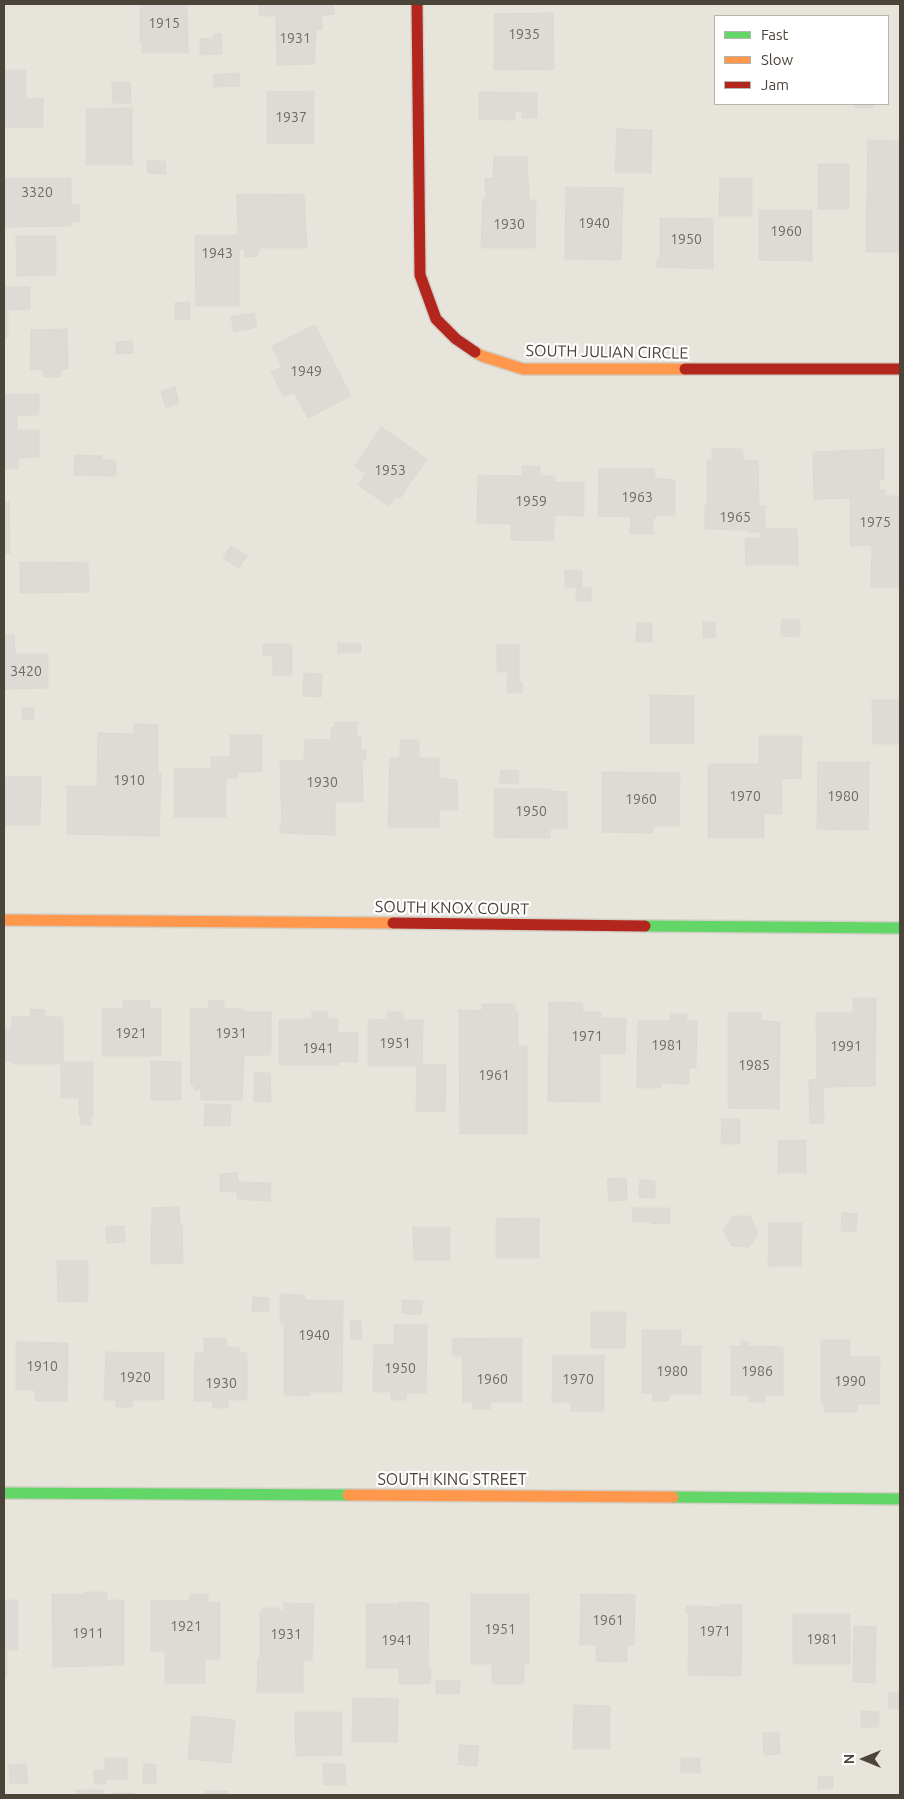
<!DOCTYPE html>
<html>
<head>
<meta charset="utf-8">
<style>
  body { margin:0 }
  #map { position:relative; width:904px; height:1799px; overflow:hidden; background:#f4f2ee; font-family:Ubuntu,sans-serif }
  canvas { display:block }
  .frame { position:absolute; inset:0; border:5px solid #4b4439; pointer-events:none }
  .legend { position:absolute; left:714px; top:15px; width:175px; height:90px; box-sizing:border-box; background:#fff; border:1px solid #b7b4b0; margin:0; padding:6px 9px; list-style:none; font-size:15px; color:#4b4439 }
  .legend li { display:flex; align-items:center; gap:10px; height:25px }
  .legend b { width:25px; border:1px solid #b7b4b0 }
  .north { position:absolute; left:839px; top:1734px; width:50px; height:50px; -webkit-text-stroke:4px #fff; paint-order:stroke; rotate:270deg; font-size:14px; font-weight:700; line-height:20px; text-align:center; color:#4b4439 }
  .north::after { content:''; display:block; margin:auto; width:18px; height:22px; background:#4b4439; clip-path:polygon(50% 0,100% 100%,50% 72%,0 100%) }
</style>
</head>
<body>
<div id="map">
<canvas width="904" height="1799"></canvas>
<div class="frame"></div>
<ul class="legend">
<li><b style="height:6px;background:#63d668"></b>Fast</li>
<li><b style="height:6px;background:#ff974d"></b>Slow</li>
<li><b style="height:6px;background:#b3261e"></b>Jam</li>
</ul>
<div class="north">N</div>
</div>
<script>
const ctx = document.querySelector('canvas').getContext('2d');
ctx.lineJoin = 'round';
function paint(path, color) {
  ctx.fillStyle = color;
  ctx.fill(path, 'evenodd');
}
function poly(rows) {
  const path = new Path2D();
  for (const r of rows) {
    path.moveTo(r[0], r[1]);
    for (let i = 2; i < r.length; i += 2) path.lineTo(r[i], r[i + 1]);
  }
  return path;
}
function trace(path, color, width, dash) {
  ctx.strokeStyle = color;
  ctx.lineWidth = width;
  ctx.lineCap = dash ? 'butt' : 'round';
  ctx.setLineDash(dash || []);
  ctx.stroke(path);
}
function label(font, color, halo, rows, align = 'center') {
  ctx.font = font + ' Ubuntu,sans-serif';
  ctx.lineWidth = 4.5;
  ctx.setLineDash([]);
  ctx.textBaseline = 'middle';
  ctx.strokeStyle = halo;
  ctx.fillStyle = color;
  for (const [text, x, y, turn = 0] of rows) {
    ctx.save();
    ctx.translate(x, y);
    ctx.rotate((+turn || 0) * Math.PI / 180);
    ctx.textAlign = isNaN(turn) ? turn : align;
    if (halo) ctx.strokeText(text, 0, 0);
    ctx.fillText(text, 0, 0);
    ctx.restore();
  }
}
const residential = poly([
  [4,4,900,4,900,1795,4,1795],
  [715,16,888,16,888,104,715,104]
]);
const building = poly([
  [140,4,187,4,188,53,142,53,142,42,140,42,140,4],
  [259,4,334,4,334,14,322,15,322,30,316,30,314,64,277,65,276,16,259,16,259,4],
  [553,13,554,69,494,70,494,14,553,13],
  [214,34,221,34,222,54,200,55,200,39,214,38,214,34],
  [4,70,26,70,26,99,43,98,43,127,4,127,4,70],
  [239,73,240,86,214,87,213,75,239,73],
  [112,82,130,82,131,103,113,103,112,82],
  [314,91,314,143,267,143,267,92,314,91],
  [479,92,537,93,537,118,522,118,522,111,515,111,515,120,479,119,479,92],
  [855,104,873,104,873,108,855,108,855,104],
  [132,108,132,165,86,165,86,109,132,108],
  [617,129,652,130,651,173,615,173,617,129],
  [868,140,900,141,900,252,866,252,868,140],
  [494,157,527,157,529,200,536,200,535,248,481,248,483,199,486,199,485,178,493,178,494,157],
  [147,161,165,161,166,174,148,173,147,161],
  [818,164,849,164,849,209,818,209,818,164],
  [4,178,71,178,71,205,79,205,80,222,71,222,71,226,4,227,4,178],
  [720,178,752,178,752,216,719,216,720,178],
  [566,187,623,188,621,260,565,259,566,187],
  [237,194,304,195,307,248,261,248,259,250,258,256,245,257,245,249,239,249,239,306,196,306,195,235,238,235,237,194],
  [759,210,812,210,812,261,759,260,759,210],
  [660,218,713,219,713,269,657,267,657,259,660,259,660,218],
  [16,236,56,236,56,275,17,276,16,236],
  [4,287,30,287,30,309,8,310,8,338,4,338,4,287],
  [190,302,190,319,175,319,175,303,190,302],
  [254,313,257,327,234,332,231,317,254,313],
  [315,325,351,396,308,418,294,392,284,397,271,372,282,367,272,346,315,325],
  [67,329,68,369,61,369,61,377,43,377,43,369,30,370,31,330,67,329],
  [132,341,133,353,116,354,116,342,132,341],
  [175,387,179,403,166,407,161,391,175,387],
  [4,394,39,394,39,415,17,415,17,430,39,430,39,457,18,458,18,469,4,469,4,394],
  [381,427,427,459,400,498,396,496,389,506,358,485,366,474,355,466,381,427],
  [712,449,743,449,743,460,758,461,759,506,765,506,765,528,797,529,798,565,746,565,745,538,760,538,760,532,748,532,748,530,705,529,705,505,707,505,707,460,712,460,712,449],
  [884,449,884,480,879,480,879,490,885,490,885,496,900,496,900,587,871,587,872,545,850,546,850,498,814,499,813,452,884,449],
  [75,455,102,456,102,460,116,460,116,476,74,475,75,455],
  [522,466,540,466,540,476,555,476,555,482,584,482,584,516,555,515,553,541,511,540,511,524,477,523,478,475,522,476,522,466],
  [599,469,654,469,655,478,675,480,675,515,656,515,656,518,653,518,653,534,630,534,631,517,598,516,599,469],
  [4,502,9,502,10,553,4,553,4,502],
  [231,546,247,556,239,568,223,558,231,546],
  [20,562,88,563,89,592,20,593,20,562],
  [565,570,582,571,582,587,565,587,565,570],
  [591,587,591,601,576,601,576,588,591,587],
  [782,619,800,619,800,637,781,636,782,619],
  [703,622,715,622,716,637,703,638,703,622],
  [637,623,652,623,652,642,636,642,637,623],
  [4,635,14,635,15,654,48,654,48,688,4,689,4,635],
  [338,643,361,643,361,653,338,653,338,643],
  [263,644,292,644,292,675,273,675,273,656,263,655,263,644],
  [497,645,519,645,519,682,522,682,522,693,507,693,508,672,497,672,497,645],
  [304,673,322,674,321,697,303,696,304,673],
  [650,695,694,696,694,743,650,743,650,695],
  [872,700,900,700,900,744,873,744,872,700],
  [22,708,34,708,34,719,22,719,22,708],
  [335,722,357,722,357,737,361,737,361,750,366,750,366,759,362,759,363,802,335,802,335,835,280,833,280,826,282,826,280,761,304,761,305,739,331,740,331,727,335,727,335,722],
  [134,724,158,725,158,774,161,774,159,836,67,834,67,786,97,786,98,733,134,734,134,724],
  [230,735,262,735,262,772,238,772,238,778,226,778,226,817,174,817,174,769,211,769,211,757,230,757,230,735],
  [759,736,802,736,801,778,782,779,782,814,764,814,764,838,708,838,708,764,759,764,759,736],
  [400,740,419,740,419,758,439,758,439,778,457,780,458,810,439,810,439,827,388,827,390,758,400,758,400,740],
  [818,762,869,762,868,830,817,829,818,762],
  [501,770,519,771,518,784,499,783,501,770],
  [602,772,680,773,679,826,653,826,653,833,602,832,602,772],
  [4,777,41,777,40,825,4,825,4,777],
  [494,789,551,789,551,791,567,792,567,829,550,829,550,838,494,837,494,789],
  [853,998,876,998,875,1086,823,1087,824,1123,810,1124,809,1080,817,1079,816,1013,853,1013,853,998],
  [123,1001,150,1001,150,1009,161,1009,161,1056,102,1056,102,1009,123,1009,123,1001],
  [209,1001,224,1001,224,1009,243,1009,243,1012,271,1012,271,1055,244,1055,242,1100,201,1100,201,1089,194,1090,194,1085,191,1085,190,1009,209,1009,209,1001],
  [549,1002,583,1003,582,1012,601,1012,601,1018,626,1018,625,1054,600,1054,600,1102,548,1101,549,1002],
  [482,1004,515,1004,515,1011,518,1011,518,1046,527,1046,527,1134,460,1134,459,1010,482,1011,482,1004],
  [30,1009,45,1010,45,1017,63,1017,63,1062,93,1062,93,1117,91,1117,91,1125,81,1125,81,1117,79,1117,79,1098,61,1098,61,1064,12,1064,12,1061,4,1061,4,1029,12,1029,12,1017,30,1017,30,1009],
  [312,1011,328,1011,328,1019,338,1019,338,1033,358,1033,357,1062,338,1062,338,1065,279,1065,279,1019,312,1019,312,1011],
  [388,1012,403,1012,403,1020,423,1020,422,1065,446,1065,445,1112,416,1111,417,1066,368,1066,368,1019,388,1020,388,1012],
  [728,1013,761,1013,761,1021,780,1022,779,1109,728,1108,728,1013],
  [670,1014,687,1014,686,1021,697,1021,696,1068,689,1068,689,1084,661,1083,661,1088,637,1088,638,1021,670,1021,670,1014],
  [151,1061,181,1062,181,1100,151,1100,151,1061],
  [254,1073,270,1073,271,1102,254,1102,254,1073],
  [205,1104,231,1105,230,1126,204,1126,205,1104],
  [722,1119,740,1119,740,1144,721,1144,722,1119],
  [806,1140,806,1173,778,1173,778,1141,806,1140],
  [237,1173,238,1182,271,1183,270,1201,237,1199,237,1192,220,1191,220,1174,237,1173],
  [626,1178,627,1200,609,1201,607,1179,626,1178],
  [640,1180,655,1181,655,1198,639,1197,640,1180],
  [179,1207,180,1224,182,1224,183,1263,151,1264,152,1208,179,1207],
  [632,1208,670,1208,670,1223,651,1224,651,1222,633,1222,632,1208],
  [842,1213,857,1214,856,1231,841,1231,842,1213],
  [733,1216,750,1216,758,1233,749,1247,732,1246,723,1230,733,1216],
  [539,1218,539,1258,496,1258,496,1219,539,1218],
  [769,1223,802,1223,801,1266,768,1266,769,1223],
  [124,1226,125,1242,107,1243,106,1227,124,1226],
  [413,1227,450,1227,450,1260,414,1260,413,1227],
  [57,1261,88,1261,88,1301,58,1302,57,1261],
  [280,1294,305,1295,305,1300,343,1301,342,1392,310,1392,310,1396,284,1395,284,1323,280,1323,280,1294],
  [253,1297,269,1298,268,1312,252,1311,253,1297],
  [402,1300,423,1301,421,1315,402,1313,402,1300],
  [591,1312,626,1312,625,1348,591,1348,591,1312],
  [350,1321,361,1321,362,1339,351,1339,350,1321],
  [394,1325,427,1325,426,1393,406,1393,406,1400,391,1400,391,1392,373,1392,374,1345,394,1345,394,1325],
  [642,1330,681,1330,681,1346,701,1346,701,1394,669,1394,669,1401,653,1401,653,1393,642,1393,642,1330],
  [204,1338,226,1338,226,1347,240,1347,240,1353,247,1353,247,1400,228,1400,228,1408,213,1408,213,1401,194,1401,195,1353,204,1353,204,1338],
  [522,1338,522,1402,490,1402,490,1409,473,1409,473,1402,463,1402,462,1356,453,1356,452,1339,522,1338],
  [821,1340,850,1340,850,1357,880,1357,879,1404,857,1404,857,1412,824,1412,824,1403,821,1403,821,1340],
  [741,1341,748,1342,748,1346,783,1347,783,1395,765,1395,765,1402,749,1402,749,1395,731,1395,731,1346,741,1346,741,1341],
  [16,1342,68,1343,67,1401,35,1401,35,1390,16,1390,16,1342],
  [106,1352,164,1353,164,1400,133,1400,132,1407,116,1407,116,1400,104,1400,106,1352],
  [553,1355,604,1355,604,1411,571,1411,571,1402,552,1402,553,1355],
  [85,1592,107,1592,107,1600,124,1600,124,1665,53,1667,52,1594,85,1594,85,1592],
  [190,1594,208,1594,208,1602,220,1602,220,1659,205,1659,205,1683,165,1683,165,1651,151,1651,151,1601,190,1601,190,1594],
  [471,1594,529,1594,529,1664,524,1664,524,1684,492,1684,492,1664,471,1664,471,1594],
  [581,1594,635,1595,634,1645,627,1645,627,1662,596,1661,596,1645,580,1645,581,1594],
  [4,1600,18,1600,18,1650,7,1650,7,1677,4,1677,4,1600],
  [399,1602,429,1603,428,1668,431,1668,430,1684,399,1684,399,1668,366,1668,366,1604,399,1604,399,1602],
  [284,1603,314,1604,312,1661,303,1661,303,1693,257,1693,258,1658,260,1658,260,1610,263,1610,263,1608,280,1608,280,1611,284,1611,284,1603],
  [720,1605,742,1605,741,1676,688,1675,689,1613,686,1613,686,1606,720,1607,720,1605],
  [793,1614,850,1614,850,1664,793,1664,793,1614],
  [854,1626,876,1627,875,1683,853,1682,854,1626],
  [436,1681,460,1681,459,1694,436,1694,436,1681],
  [888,1693,900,1693,900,1709,889,1709,888,1693],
  [353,1698,398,1699,397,1742,352,1742,353,1698],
  [574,1705,610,1706,610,1749,573,1749,574,1705],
  [861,1711,879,1712,879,1727,861,1727,861,1711],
  [295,1712,342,1712,342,1755,296,1756,295,1712],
  [192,1716,235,1720,231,1763,188,1759,192,1716],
  [763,1733,779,1733,780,1754,764,1755,763,1733],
  [460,1745,479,1746,477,1766,458,1764,460,1745],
  [105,1758,127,1758,127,1779,106,1779,106,1784,94,1784,94,1770,105,1770,105,1758],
  [681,1758,700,1758,700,1773,681,1773,681,1758],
  [26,1764,28,1783,10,1784,9,1765,26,1764],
  [144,1764,156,1765,156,1783,143,1783,144,1764],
  [323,1764,345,1764,346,1785,324,1785,323,1764],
  [818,1777,833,1777,833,1789,818,1789,818,1777],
  [76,1790,104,1790,104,1795,76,1795,76,1790],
  [206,1791,228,1791,227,1795,206,1795,206,1791],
  [114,1793,134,1793,134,1795,114,1795,114,1793]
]);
const fast = poly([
  [645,926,900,928],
  [4,1493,348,1495],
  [673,1497,900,1499]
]);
const slow = poly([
  [475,352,482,356,523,369,685,369],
  [4,920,393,923],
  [348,1495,673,1497]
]);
const jam = poly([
  [417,4,420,275,436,319,456,339,475,352],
  [685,369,900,369],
  [393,923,645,926]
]);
const numberNames = [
  ["1915",164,23],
  ["1935",524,34],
  ["1931",295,38],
  ["1937",291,117],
  ["3320",37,192],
  ["1940",594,223],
  ["1930",509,224],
  ["1960",786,231],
  ["1950",686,239],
  ["1943",217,253],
  ["1949",306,371],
  ["1953",390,470],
  ["1963",637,497],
  ["1959",531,501],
  ["1965",735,517],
  ["1975",875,522],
  ["3420",26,671],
  ["1910",129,780],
  ["1930",322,782],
  ["1970",745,796],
  ["1980",843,796],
  ["1960",641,799],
  ["1950",531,811],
  ["1921",131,1033],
  ["1931",231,1033],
  ["1971",587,1036],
  ["1951",395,1043],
  ["1981",667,1045],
  ["1991",846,1046],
  ["1941",318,1048],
  ["1985",754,1065],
  ["1961",494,1075],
  ["1940",314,1335],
  ["1910",42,1366],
  ["1950",400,1368],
  ["1980",672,1371],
  ["1986",757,1371],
  ["1920",135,1377],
  ["1960",492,1379],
  ["1970",578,1379],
  ["1990",850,1381],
  ["1930",221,1383],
  ["1961",608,1620],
  ["1921",186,1626],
  ["1951",500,1629],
  ["1971",715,1631],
  ["1911",88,1633],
  ["1931",286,1634],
  ["1981",822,1639],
  ["1941",397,1640]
];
const streetNames = [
  ["SOUTH JULIAN CIRCLE",607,352,1],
  ["SOUTH KNOX COURT",452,908,1],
  ["SOUTH KING STREET",452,1480]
];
paint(residential, '#e7e4dc');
paint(building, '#dedbd6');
trace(building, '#dcd9d4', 1);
trace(fast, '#d3cfc5', 14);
trace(slow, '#d3cfc5', 14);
trace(jam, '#d3cfc5', 14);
trace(fast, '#63d668', 11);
trace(slow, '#ff974d', 11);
trace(jam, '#b3261e', 11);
label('14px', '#706a61', null, numberNames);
label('16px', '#4b4439', '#fff', streetNames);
</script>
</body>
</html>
